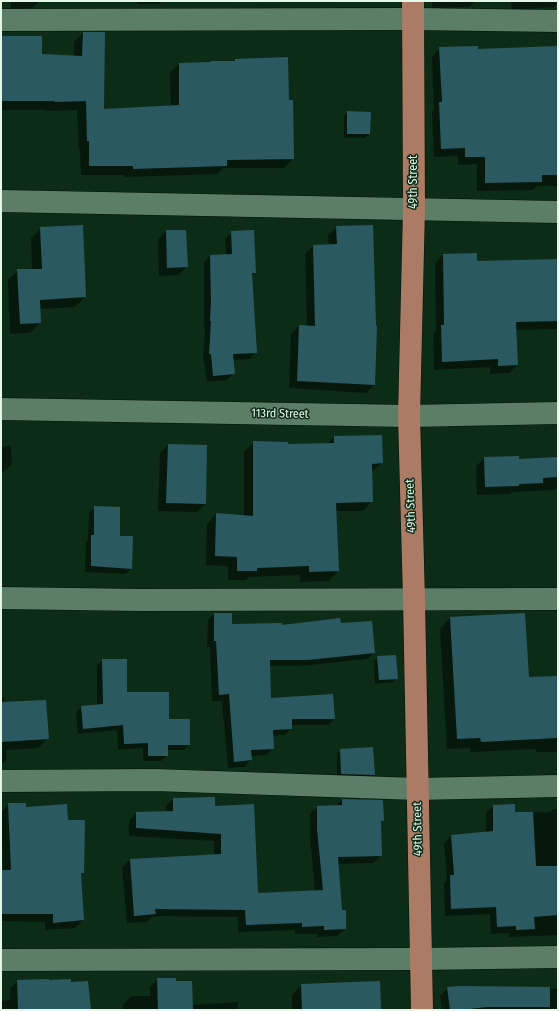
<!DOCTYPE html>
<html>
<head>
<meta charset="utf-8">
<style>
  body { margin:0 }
  #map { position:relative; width:559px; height:1011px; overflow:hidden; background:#0d2c18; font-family:"Fira Sans Condensed",sans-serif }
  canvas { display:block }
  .frame { position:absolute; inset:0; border:2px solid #e5f7e9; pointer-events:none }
</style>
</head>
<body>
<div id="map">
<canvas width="559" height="1011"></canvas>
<div class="frame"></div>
</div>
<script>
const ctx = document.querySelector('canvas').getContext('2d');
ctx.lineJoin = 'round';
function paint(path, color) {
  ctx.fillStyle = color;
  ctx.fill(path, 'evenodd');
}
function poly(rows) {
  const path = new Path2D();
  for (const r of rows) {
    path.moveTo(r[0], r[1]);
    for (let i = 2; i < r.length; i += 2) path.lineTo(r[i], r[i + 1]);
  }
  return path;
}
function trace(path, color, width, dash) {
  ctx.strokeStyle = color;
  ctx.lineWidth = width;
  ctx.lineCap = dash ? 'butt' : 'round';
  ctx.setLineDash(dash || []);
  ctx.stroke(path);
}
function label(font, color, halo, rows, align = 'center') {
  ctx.font = font + ' "Fira Sans Condensed",sans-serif';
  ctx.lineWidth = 3;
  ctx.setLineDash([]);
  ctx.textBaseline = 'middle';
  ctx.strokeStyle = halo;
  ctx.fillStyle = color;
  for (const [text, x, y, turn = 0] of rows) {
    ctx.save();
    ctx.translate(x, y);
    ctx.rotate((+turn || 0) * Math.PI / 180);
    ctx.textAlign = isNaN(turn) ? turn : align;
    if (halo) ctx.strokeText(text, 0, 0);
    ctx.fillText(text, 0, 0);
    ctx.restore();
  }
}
const shadow = poly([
  [11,1,40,1,32,8,11,9],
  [137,1,162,1,159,4,137,4],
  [325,1,369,1,325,2],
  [432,1,475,1,469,7,432,8],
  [511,1,558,1,558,2,554,7,512,10],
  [83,33,103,110,171,107,170,73,179,64,233,62,235,60,288,101,293,159,284,168,223,168,217,174,125,177,125,175,81,175,80,149,79,149,77,110,46,111,46,110,1,110,1,37,41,55,74,57,74,42],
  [558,47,558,186,537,186,533,190,477,191,477,164,458,165,458,156,434,157,432,112,434,109,432,57,440,48,477,50],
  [348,112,369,134,365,138,344,138,344,116],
  [337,227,374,385,366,393,289,388,291,334,299,326,307,326,305,254,313,246,329,246,328,235],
  [41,228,85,297,75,307,39,309,40,323,30,333,10,334,8,280,18,270,32,270,31,238],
  [166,231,187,267,178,275,159,276,158,240],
  [232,232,255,273,251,276,256,352,250,359,233,360,234,373,227,380,207,382,204,361,203,361,205,327,204,327,204,262,210,256,226,255,225,239],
  [443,255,476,262,558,259,558,359,557,329,516,330,517,365,509,373,490,374,490,367,434,370,433,334,436,331,435,263],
  [334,437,382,463,371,472,372,501,363,511,336,511,338,571,329,581,300,582,300,575,249,577,246,580,228,580,228,566,206,565,207,524,216,514,244,516,244,452,254,442,287,445,327,444],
  [168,445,205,504,197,512,158,511,160,453],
  [11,446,12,464,1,474,1,447],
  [485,458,518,460,558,458,558,487,554,490,512,492,510,494,477,495,476,466],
  [95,507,119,537,132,568,126,574,85,572,86,542,88,540,89,513],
  [214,614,231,625,281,626,340,624,374,653,367,659,301,666,269,666,270,699,334,719,328,725,291,725,291,728,285,735,272,736,273,748,266,755,250,756,251,760,244,767,228,768,222,701,212,701,210,647,207,647,208,620],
  [450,618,528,678,558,677,558,750,556,752,536,752,536,749,470,752,470,748,447,749,440,629],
  [558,628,558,651,557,651,557,629],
  [378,657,397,678,393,682,375,684,374,661],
  [103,660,126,693,168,720,189,745,183,750,167,750,167,756,161,761,143,761,143,748,118,750,117,730,78,734,76,713,81,707,97,706,97,665],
  [1,697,4,697,4,703,48,738,38,748,6,750,7,759,1,765],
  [341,750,374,775,370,779,337,778,337,754],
  [173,799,214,807,257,894,315,891,310,837,310,814,318,807,336,806,342,800,382,801,382,821,380,823,381,855,373,863,338,864,341,911,345,929,337,936,317,937,317,934,295,934,295,930,238,932,238,917,153,916,147,922,127,923,122,867,130,860,214,856,214,841,129,836,129,820,136,813,166,812,166,806],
  [9,804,25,808,67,821,83,873,80,875,83,920,75,928,45,930,45,922,1,921,1,871,3,871,1,812],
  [493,806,514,813,550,812,553,809,558,809,558,935,509,937,509,933,491,934,490,914,445,916,444,883,447,880,444,843,451,836,486,833,486,813],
  [158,979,175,982,192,1005,238,1002,238,1010,123,1010,123,1005,131,996,150,996,150,987],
  [17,981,70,983,90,1010,1,1010,1,1001,10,1000,10,989],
  [301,985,380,1010,292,1010,292,995],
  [459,987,520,987,558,989,558,1010,442,1010,440,996,448,988]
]);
const building = poly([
  [83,32,105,32,104,109,179,105,179,63,211,62,211,61,235,61,235,59,288,57,289,100,293,100,294,159,227,160,227,166,133,169,133,166,89,166,89,141,87,141,86,101,55,102,55,101,1,101,1,36,42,36,42,54,82,56],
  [478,46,478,49,558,46,558,175,542,175,542,182,485,183,485,157,465,157,465,148,441,149,439,102,442,102,439,47],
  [347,111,371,112,370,134,347,134],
  [83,225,86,297,40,300,41,323,20,324,17,269,42,269,40,227],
  [373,225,376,326,377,326,375,385,297,381,299,325,315,326,313,245,337,244,336,226],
  [166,230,186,230,188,267,167,268],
  [254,230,256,273,252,273,257,353,233,354,235,374,213,376,211,354,209,354,211,321,210,321,211,302,210,255,232,254,231,231],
  [477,253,477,261,558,259,558,321,516,322,518,365,498,366,498,359,442,362,441,325,444,325,443,254],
  [382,435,383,463,372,464,373,502,336,503,339,571,309,572,309,566,257,568,257,571,237,571,237,557,215,556,216,513,253,516,253,441,288,442,288,444,334,443,334,436],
  [168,444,207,445,206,504,166,503],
  [519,456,519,459,558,457,558,477,543,478,543,483,519,484,519,486,485,487,484,457],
  [94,506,120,507,120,536,133,536,132,569,91,566,91,535,94,535],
  [214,613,232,613,232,624,282,623,282,625,340,618,341,623,372,621,375,653,308,660,270,660,271,698,333,694,335,719,292,719,292,729,273,730,274,749,251,750,252,760,234,762,229,694,219,695,216,641,214,641],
  [525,613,529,677,558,676,558,738,481,742,480,738,457,739,450,617],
  [396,655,398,679,379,680,377,656],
  [102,659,127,659,127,692,169,692,169,719,190,719,190,745,168,745,168,756,148,756,148,743,124,744,123,725,83,729,81,706,103,704],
  [46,700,49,739,1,742,1,702],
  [373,747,375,775,341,774,340,749],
  [215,797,215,806,254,804,258,893,323,890,317,829,317,806,342,805,342,799,383,800,384,821,381,821,382,856,338,857,342,910,346,910,346,929,324,930,324,926,302,927,302,923,246,925,245,910,155,909,156,914,134,916,130,859,221,854,221,834,136,828,136,812,173,811,173,798],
  [8,803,26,803,26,807,67,804,68,820,85,820,84,873,81,873,84,920,53,923,53,914,1,914,1,870,11,870],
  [515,804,515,812,533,812,536,866,558,866,558,915,534,917,535,929,516,930,516,926,497,927,496,907,451,909,450,875,454,875,451,835,493,831,493,805],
  [157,978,176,978,176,981,192,981,193,1010,158,1010],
  [49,979,49,980,71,979,71,982,88,981,91,1010,18,1010,17,980],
  [380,981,381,1010,302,1010,301,984],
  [459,986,550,987,550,1007,486,1007,462,1010,450,1010,447,987]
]);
const minor = poly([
  [1,20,413,19,558,21],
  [1,201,558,212],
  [1,409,409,416,558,413],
  [1,598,141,600,558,599],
  [1,781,155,780,417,789,558,786],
  [1,960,421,959,558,957]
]);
const major = poly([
  [413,1,414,209,409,416,414,599,422,1010]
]);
const streetNames = [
  ["49th Street",414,182,-90],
  ["113rd Street",280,414,1],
  ["49th Street",411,506,-92],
  ["49th Street",418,829,-91]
];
paint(shadow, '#0007');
paint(building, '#2b5962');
trace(minor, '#001404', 23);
trace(major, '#001404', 23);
trace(minor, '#5d7e66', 22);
trace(major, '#ac7b65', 22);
label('12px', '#e5f7e9', '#0d2c18', streetNames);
</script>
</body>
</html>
